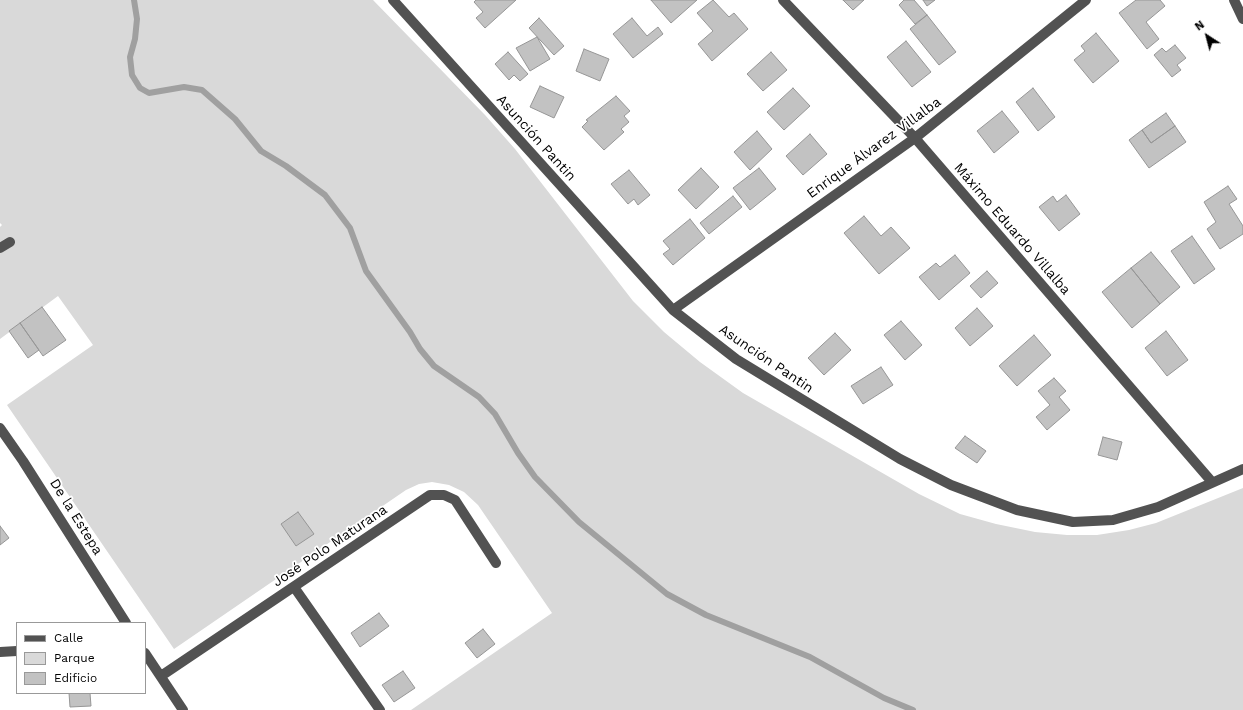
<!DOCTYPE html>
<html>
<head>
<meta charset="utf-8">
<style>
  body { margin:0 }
  #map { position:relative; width:1243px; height:710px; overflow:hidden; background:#fff; font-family:"Work Sans",sans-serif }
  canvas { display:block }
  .legend { position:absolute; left:16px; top:622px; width:130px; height:72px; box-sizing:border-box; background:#fff; border:1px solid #999; margin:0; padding:5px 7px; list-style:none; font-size:12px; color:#000 }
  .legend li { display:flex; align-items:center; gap:8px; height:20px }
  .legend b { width:20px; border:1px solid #999 }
  .north { position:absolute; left:1187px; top:16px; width:40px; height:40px; -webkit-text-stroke:3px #fff; paint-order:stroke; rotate:324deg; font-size:11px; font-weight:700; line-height:16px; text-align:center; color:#000 }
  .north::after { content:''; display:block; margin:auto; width:14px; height:18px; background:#000; clip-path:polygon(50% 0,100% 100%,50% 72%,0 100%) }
</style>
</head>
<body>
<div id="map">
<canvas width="1243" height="710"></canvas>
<ul class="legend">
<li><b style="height:5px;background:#525252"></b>Calle</li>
<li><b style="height:11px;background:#d9d9d9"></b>Parque</li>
<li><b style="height:11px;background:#c2c2c2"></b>Edificio</li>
</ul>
<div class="north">N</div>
</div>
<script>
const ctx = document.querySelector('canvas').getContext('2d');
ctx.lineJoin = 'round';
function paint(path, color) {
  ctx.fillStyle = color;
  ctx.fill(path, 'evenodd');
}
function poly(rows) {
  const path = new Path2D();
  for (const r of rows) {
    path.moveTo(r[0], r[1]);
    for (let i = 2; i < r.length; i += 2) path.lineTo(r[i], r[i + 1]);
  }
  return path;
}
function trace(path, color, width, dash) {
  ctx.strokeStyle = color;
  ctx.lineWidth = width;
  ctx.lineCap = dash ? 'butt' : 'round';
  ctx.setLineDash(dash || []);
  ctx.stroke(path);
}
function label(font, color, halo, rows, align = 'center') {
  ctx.font = font + ' "Work Sans",sans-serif';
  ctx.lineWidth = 3.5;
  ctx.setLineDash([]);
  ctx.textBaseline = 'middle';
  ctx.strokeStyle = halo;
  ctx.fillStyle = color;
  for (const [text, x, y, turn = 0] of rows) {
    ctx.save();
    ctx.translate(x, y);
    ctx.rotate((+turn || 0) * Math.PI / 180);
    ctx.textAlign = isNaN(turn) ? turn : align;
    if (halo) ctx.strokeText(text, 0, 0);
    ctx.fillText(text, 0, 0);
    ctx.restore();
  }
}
const green = poly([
  [0,0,373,0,485,115,515,149,633,301,664,332,700,362,743,393,919,494,960,514,996,524,1035,532,1067,535,1097,535,1129,530,1156,523,1243,488,1243,710,411,710,552,613,478,505,464,492,449,485,432,482,419,484,406,490,174,649,7,405,93,345,58,296,0,339,0,227,2,225,0,223]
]);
const stream = poly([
  [134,0,137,19,135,39,130,57,132,75,140,88,149,93,184,87,202,90,235,119,261,151,286,166,325,195,350,228,366,271,410,332,420,349,434,366,479,397,495,414,518,453,535,477,579,522,667,594,706,615,810,657,884,698,913,710]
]);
const building = poly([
  [476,0,516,0,485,28,476,18,483,12,474,2,476,0],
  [651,0,697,0,671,23,651,0],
  [713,0,729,17,734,13,748,29,712,61,698,44,713,31,697,13,713,0],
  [843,0,864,0,853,10,843,0],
  [904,0,914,0,927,15,915,24,899,5,904,0],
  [923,0,935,0,927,6,923,0],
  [1136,0,1160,0,1165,6,1146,22,1159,39,1147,49,1119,13,1136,0],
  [927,15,956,52,939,65,910,29,927,15],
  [539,18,564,46,554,55,529,28,539,18],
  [632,18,647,36,658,27,663,34,633,58,613,34,632,18],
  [1096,33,1119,61,1093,83,1074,60,1085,51,1081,46,1096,33],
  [537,37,550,59,530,71,516,48,537,37],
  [906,41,931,72,912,87,887,57,906,41],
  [1175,45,1186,58,1177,65,1181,70,1172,77,1154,55,1162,48,1166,52,1175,45],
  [584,49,609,59,600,81,576,71,584,49],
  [508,52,528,74,520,81,514,75,509,80,495,64,508,52],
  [771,52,787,70,763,91,747,74,771,52],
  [540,86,564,97,554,118,530,107,540,86],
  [793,88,810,106,784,130,767,112,793,88],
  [1033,88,1055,117,1038,131,1016,102,1033,88],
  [616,96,630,111,624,116,629,122,621,129,624,132,604,150,582,127,588,121,586,120,616,96],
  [1002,111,1019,132,994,153,977,131,1002,111],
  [1166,113,1175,126,1151,143,1142,130,1166,113],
  [1175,126,1186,142,1149,168,1129,140,1142,130,1151,143,1175,126],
  [757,131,772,149,750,170,734,152,757,131],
  [810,134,827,154,803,175,786,156,810,134],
  [701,168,719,187,696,209,678,190,701,168],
  [759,168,776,189,750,210,733,188,759,168],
  [629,170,650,195,638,205,634,199,628,204,611,184,629,170],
  [1228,186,1237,199,1229,204,1243,226,1243,234,1220,249,1207,229,1216,222,1204,202,1228,186],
  [1066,195,1080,214,1059,231,1039,207,1053,196,1057,202,1066,195],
  [733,196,742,207,709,234,700,223,733,196],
  [864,216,881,236,891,227,910,248,879,274,844,233,864,216],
  [690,219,705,238,673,265,663,254,670,249,663,241,690,219],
  [1192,236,1215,269,1194,284,1171,251,1192,236],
  [1151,252,1180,287,1160,304,1131,268,1151,252],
  [955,255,970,273,939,300,919,277,936,263,940,267,955,255],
  [1131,268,1160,304,1132,328,1102,292,1131,268],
  [987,271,998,283,981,298,970,286,987,271],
  [42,307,66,340,43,356,20,323,42,307],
  [977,308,993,326,970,346,955,328,977,308],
  [901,321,922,345,905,360,884,335,901,321],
  [20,323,39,350,28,358,9,331,20,323],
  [1166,331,1188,360,1167,376,1145,348,1166,331],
  [835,333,851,350,824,375,808,358,835,333],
  [1034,335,1051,355,1017,386,999,366,1034,335],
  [881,367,893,385,863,404,851,386,881,367],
  [1054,378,1066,391,1059,397,1070,410,1047,430,1036,417,1050,405,1038,391,1054,378],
  [965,436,986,451,977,463,955,448,965,436],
  [1103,437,1122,442,1117,460,1098,455,1103,437],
  [298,512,314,534,296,546,281,524,298,512],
  [0,526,9,538,0,545,0,526],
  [379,613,389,626,360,647,351,633,379,613],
  [483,629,495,644,477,658,465,643,483,629],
  [403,671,415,688,394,702,382,685,403,671],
  [69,693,90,693,91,706,70,707,69,693]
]);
const minor = poly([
  [393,0,673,310,736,359,900,459,951,485,1017,510,1073,522,1113,520,1158,507,1243,469],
  [783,0,915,138,1212,482],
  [1234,0,1243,19],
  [0,248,10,242],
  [673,310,915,138,1086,0],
  [0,428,23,461,126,623],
  [294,587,380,710],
  [0,652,17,651],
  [145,653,183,710],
  [161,676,430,495,444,495,455,500,496,563]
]);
const streetNames = [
  ["Asunción Pantin",536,138,48],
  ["Enrique Álvarez Villalba",874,148,-36],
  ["Máximo Eduardo Villalba",1012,229,49],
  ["Asunción Pantin",766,359,34],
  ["De la Estepa",76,517,58],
  ["José Polo Maturana",330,546,-34]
];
paint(green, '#d9d9d9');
trace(stream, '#a0a0a0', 6);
paint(building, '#c2c2c2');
trace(building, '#969696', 1);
trace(minor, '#525252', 10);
label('14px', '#000', '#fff', streetNames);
</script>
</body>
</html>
